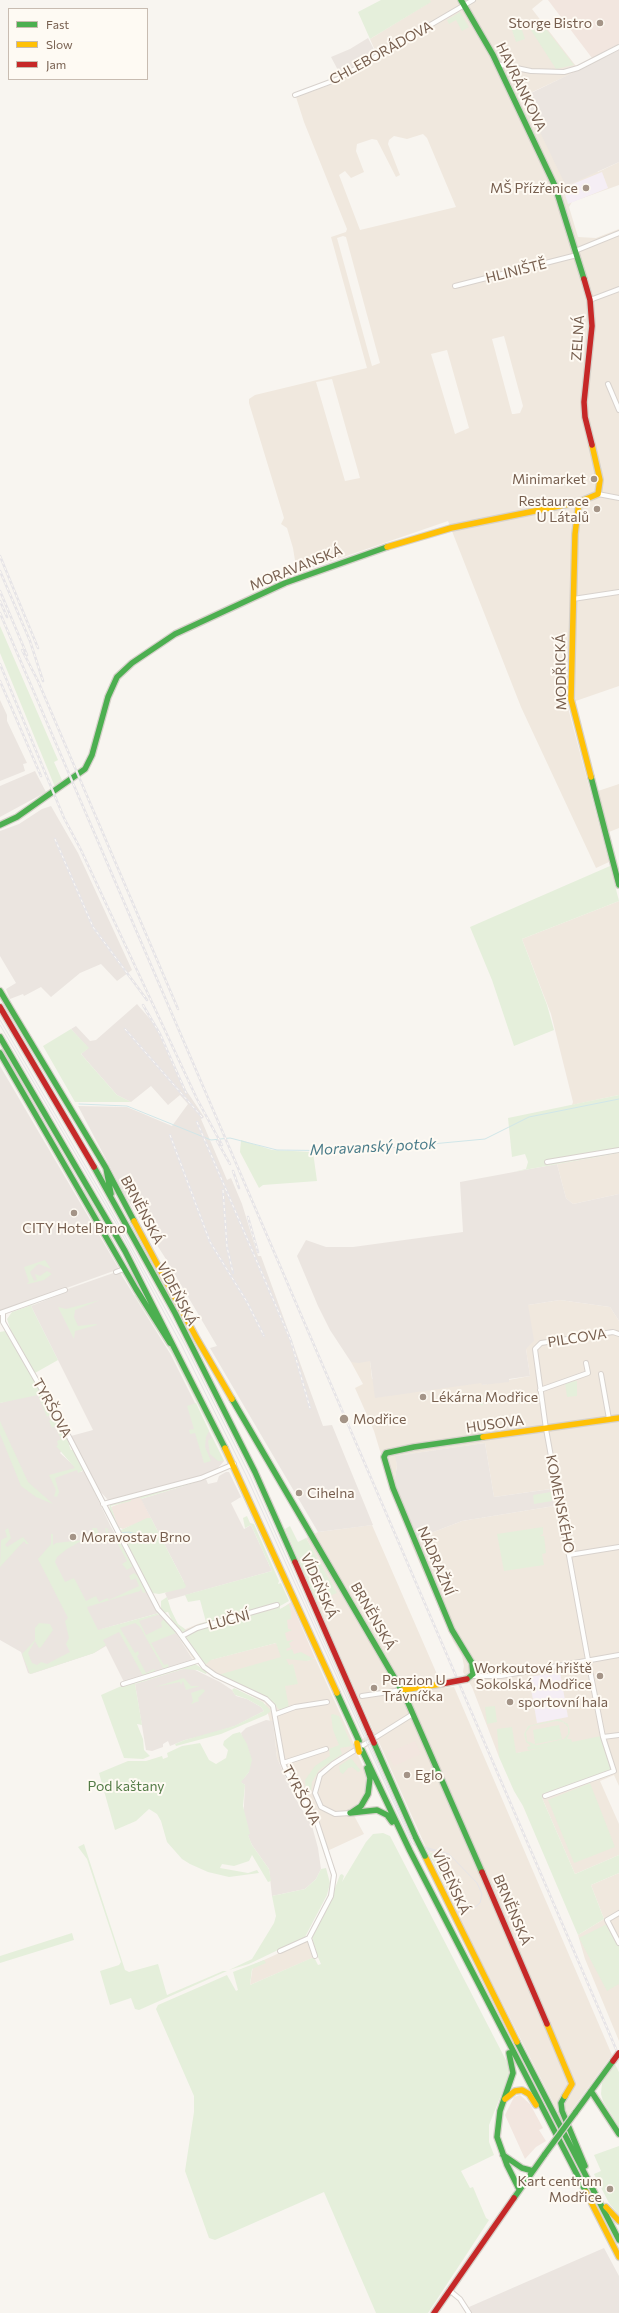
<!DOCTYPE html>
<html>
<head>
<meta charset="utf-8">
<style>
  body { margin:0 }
  #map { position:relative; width:619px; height:2313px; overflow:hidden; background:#f8f5f0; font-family:Commissioner,sans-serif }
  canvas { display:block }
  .legend { position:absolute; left:8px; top:8px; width:140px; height:72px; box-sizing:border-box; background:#fefaf3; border:1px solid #c8bcb1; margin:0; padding:5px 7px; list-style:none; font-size:12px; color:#775f4f }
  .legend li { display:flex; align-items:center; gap:8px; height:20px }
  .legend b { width:20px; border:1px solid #c8bcb1 }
</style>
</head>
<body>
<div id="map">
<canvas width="619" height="2313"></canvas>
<ul class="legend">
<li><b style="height:5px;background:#4caf50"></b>Fast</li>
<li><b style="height:5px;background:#ffc107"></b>Slow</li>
<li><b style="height:5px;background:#c62828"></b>Jam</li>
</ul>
</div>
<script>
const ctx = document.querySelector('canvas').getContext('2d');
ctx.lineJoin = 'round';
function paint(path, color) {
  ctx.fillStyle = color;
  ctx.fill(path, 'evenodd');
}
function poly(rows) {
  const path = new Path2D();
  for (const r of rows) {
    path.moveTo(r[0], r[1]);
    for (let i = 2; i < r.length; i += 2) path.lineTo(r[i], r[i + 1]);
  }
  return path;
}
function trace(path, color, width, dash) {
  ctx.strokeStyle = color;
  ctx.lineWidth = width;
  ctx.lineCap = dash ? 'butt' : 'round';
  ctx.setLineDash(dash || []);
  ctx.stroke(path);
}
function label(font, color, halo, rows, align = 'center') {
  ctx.font = font + ' Commissioner,sans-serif';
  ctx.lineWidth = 4;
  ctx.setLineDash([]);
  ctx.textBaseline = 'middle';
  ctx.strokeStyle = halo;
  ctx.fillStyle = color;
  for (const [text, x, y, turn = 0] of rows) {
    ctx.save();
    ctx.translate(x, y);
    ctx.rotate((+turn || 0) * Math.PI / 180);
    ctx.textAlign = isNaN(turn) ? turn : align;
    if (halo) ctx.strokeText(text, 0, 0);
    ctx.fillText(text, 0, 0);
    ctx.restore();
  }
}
const residential = poly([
  [430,0,543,0,532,9,579,70,526,95,598,172,619,162,619,185,572,202,569,207,578,237,596,238,619,229,619,686,567,704,609,862,596,868,521,707,448,521,297,573,293,548,287,528,281,524,284,518,249,403,249,399,255,395,367,368,331,237,346,232,347,229,304,122,296,97,333,84,330,77,341,74,377,55,370,39,430,2],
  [423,134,427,138,456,207,360,230,339,175,345,171,351,178,364,172,356,151,357,144,372,139,377,140,396,177,400,175,388,144,389,140,394,136,407,139],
  [343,236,346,237,380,363,372,366,337,238],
  [504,336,523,406,520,413,514,414,512,414,492,339],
  [447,350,469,428,455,434,431,354],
  [332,379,360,478,345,481,316,382],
  [619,784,619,828,609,832,598,791],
  [619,901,619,1095,572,1105,573,1102,551,1014,522,939],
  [619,1153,619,1194,573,1204,566,1198,557,1164],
  [560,1300,610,1307,619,1321,619,1786,614,1775,600,1781,619,1824,619,1855,575,1874,542,1798,542,1793,612,1770,522,1752,499,1757,472,1687,463,1672,464,1666,462,1656,453,1641,410,1541,462,1521,554,1506,551,1489,494,1497,485,1443,396,1456,397,1466,394,1483,383,1461,374,1431,355,1388,363,1384,351,1362,370,1360,372,1379,482,1383,482,1385,530,1376,526,1349,528,1305],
  [372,1525,443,1688,454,1687,612,2055,563,2122,463,1926,441,1877,444,1875,438,1854,428,1852,378,1740,357,1753,366,1773,367,1789,363,1797,351,1810,364,1834,325,1852,315,1820,283,1770,277,1758,273,1721,270,1721,265,1703,207,1672,193,1659,176,1633,198,1624,276,1603,280,1610,208,1629,210,1660,276,1643,307,1661,315,1658,354,1744,374,1732,316,1601,336,1592,306,1538,318,1532],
  [619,1873,619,2041,585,1959,578,1935,604,1919,591,1885],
  [312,1938,317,1956,250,1985,253,1965]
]);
const commercial = poly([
  [548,0,619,0,619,44,592,58],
  [140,1496,151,1518,123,1529,118,1527,111,1507],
  [291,1602,315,1658,312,1659,282,1659,280,1610],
  [415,1741,421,1754,394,1766,387,1753],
  [520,2095,530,2104,543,2128,539,2130,546,2141,536,2147,525,2159,505,2115,514,2097]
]);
const industrial = poly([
  [368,38,377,55,340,74,331,57,350,49],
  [619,50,619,162,566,186,523,97],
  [0,700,7,715,7,721,27,763,23,764,25,771,0,781],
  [35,771,46,792,0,817,0,786],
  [51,806,78,853,132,970,117,981,101,964,80,973,51,997,41,987,24,996,23,994,10,999,6,989,16,983,0,956,0,831,19,824,42,809],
  [137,1004,156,1026,186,1090,204,1117,201,1119,227,1180,231,1178,242,1204,258,1256,261,1256,323,1426,332,1425,373,1525,318,1532,210,1348,217,1346,164,1256,126,1197,78,1106,127,1107,172,1126,188,1104,180,1095,168,1105,151,1086,131,1102,117,1095,81,1054,88,1048,71,1029,76,1026,90,1041,96,1040],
  [0,1066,119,1269,0,1312],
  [557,1164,566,1198,573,1204,619,1194,619,1321,610,1307,560,1300,528,1305,534,1341,526,1349,530,1376,509,1379,509,1382,482,1385,481,1383,375,1398,370,1361,359,1363,351,1362,330,1330,318,1306,297,1256,306,1240,326,1247,353,1247,463,1232,460,1182],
  [119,1271,171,1355,224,1461,218,1468,206,1474,115,1500,108,1500,98,1489,71,1436,93,1430,31,1306,66,1292,65,1290],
  [40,1391,59,1422,67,1445,60,1453,81,1472,84,1470,110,1525,159,1613,98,1630,160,1614,176,1633,193,1660,124,1682,106,1646,94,1653,31,1674,28,1673,21,1652,0,1640,0,1403],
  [485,1443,494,1497,551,1489,554,1506,462,1521,418,1538,394,1483,397,1466,395,1456],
  [226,1472,229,1472,241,1497,231,1503,244,1529,251,1525,272,1571,168,1600,165,1593,184,1582,141,1499,206,1479,208,1484,217,1482,219,1476],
  [189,1667,220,1682,232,1690,236,1696,247,1699,261,1707,264,1711,235,1726,206,1735,185,1740,170,1746,168,1741,163,1744,163,1747,152,1751,146,1750,135,1684],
  [266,1720,273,1721,277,1758,294,1796,312,1826,318,1848,321,1869,316,1879,305,1889,272,1896,269,1869,252,1845,243,1824,245,1785,240,1782,249,1772,241,1733,246,1728],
  [604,2248,619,2276,619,2313,472,2313,469,2307]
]);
const education = poly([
  [602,172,608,188,568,204,563,188],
  [560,1672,568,1717,537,1723,529,1677]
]);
const green = poly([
  [381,0,430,0,431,2,370,39,358,12],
  [460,12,469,27,462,31,456,20,449,24,447,20],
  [518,18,525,39,516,42,509,21],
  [539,20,574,65,556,69,529,27],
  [0,626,58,760,54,762,62,780,55,787,0,653],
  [610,866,619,901,522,939,547,1005,554,1030,514,1046,492,980,470,927],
  [71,1029,89,1048,81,1054,117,1095,131,1102,75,1102,43,1046],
  [619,1095,619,1153,513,1172,526,1169,528,1162,525,1154,512,1157,508,1118],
  [241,1140,272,1150,313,1152,317,1181,263,1185,259,1188,240,1152],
  [83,1190,85,1190,149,1306,136,1285],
  [45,1260,51,1269,39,1264,36,1266,30,1272,34,1281,37,1280,35,1274,40,1276,47,1271,52,1274,44,1280,28,1284,27,1283,29,1282,24,1267],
  [134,1295,137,1296,177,1358,225,1454,226,1460,172,1354],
  [100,1300,75,1310,74,1317,78,1326,96,1324,97,1325,75,1331,74,1339,58,1307,66,1309],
  [40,1302,31,1306,58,1360,35,1373,12,1334,7,1319,12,1312],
  [5,1331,52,1410,51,1415,44,1418,47,1417,38,1395,0,1403,0,1332],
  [577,1381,577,1396,567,1397,565,1382],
  [479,1393,482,1395,483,1406,471,1399,470,1395],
  [196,1403,209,1431,206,1437,205,1447,211,1461,204,1463,195,1433,190,1434,189,1430,194,1429,187,1406],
  [54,1419,59,1422,71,1445,69,1445,71,1450,74,1450,84,1470,78,1473,77,1470,55,1478,59,1492,57,1497,54,1496,56,1490,49,1475,75,1468,56,1446,58,1445,57,1441,61,1439,55,1426,52,1428,49,1421,46,1422],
  [0,1421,28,1482,53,1504,36,1497,21,1486,0,1434],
  [212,1437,224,1461,218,1461,210,1454,208,1441],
  [232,1473,235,1477,291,1601,264,1543],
  [203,1478,206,1479,141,1499,140,1497,131,1499,131,1501,111,1506,118,1527,122,1527,120,1528,118,1528,109,1510,110,1505,115,1503],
  [551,1492,552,1501,534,1504,533,1495],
  [247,1516,250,1523,254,1524,279,1581,278,1584,281,1583,289,1601,280,1606,280,1609,289,1604,291,1612,291,1619,287,1620,288,1629,292,1630,285,1633,287,1641,294,1640,289,1643,291,1647,286,1649,287,1651,292,1649,294,1654,301,1652,314,1659,307,1661,286,1659,289,1665,293,1664,298,1684,285,1686,289,1708,280,1711,273,1702,261,1694,233,1682,233,1680,230,1680,218,1675,281,1657,276,1643,211,1660,205,1665,185,1638,196,1630,232,1619,272,1610,277,1607,258,1608,257,1611,201,1625,198,1624,206,1622,200,1600,188,1602,185,1595,272,1571,251,1525,245,1528,243,1518],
  [147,1518,151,1518,186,1586,185,1588,159,1594,152,1593,120,1533,121,1530],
  [290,1526,298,1542,306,1538,337,1593,316,1601,285,1529],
  [543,1527,543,1534,540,1536,544,1536,546,1553,542,1554,544,1565,504,1571,497,1534],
  [8,1528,11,1538,5,1545,7,1547,23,1537,29,1544,26,1544,24,1541,0,1567,1,1540,7,1537,5,1530],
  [92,1528,97,1528,99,1536,107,1535,105,1528,109,1529,107,1530,109,1535,112,1535,112,1539,92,1539,95,1537],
  [51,1534,53,1534,53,1545,56,1543,83,1540,67,1549,57,1557,55,1562,65,1582,74,1578,86,1601,96,1596,99,1602,107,1598,109,1600,139,1586,136,1579,134,1577,135,1579,131,1580,129,1576,134,1573,138,1576,147,1592,143,1593,140,1587,140,1591,87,1607,88,1610,98,1630,159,1613,160,1614,139,1621,146,1635,162,1627,161,1622,164,1619,176,1633,151,1643,164,1665,168,1664,169,1668,163,1668,140,1627,135,1623,120,1628,135,1653,138,1651,139,1654,137,1656,146,1673,154,1669,156,1672,145,1676,142,1674,119,1632,103,1640,106,1645,94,1653,30,1674,22,1654,35,1640,35,1628,39,1623,50,1624,53,1630,41,1647,39,1648,35,1641,28,1653,32,1663,37,1665,41,1662,47,1664,70,1652,66,1644,69,1638,65,1621,68,1618,38,1559,51,1544],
  [113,1535,118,1539,133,1566,127,1570,122,1564,127,1561],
  [167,1597,171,1610,178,1624,185,1629,185,1632,182,1632,173,1623,168,1612,164,1613,161,1609,161,1601],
  [194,1663,207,1672,206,1674,197,1670,183,1669,135,1684,142,1725,137,1724,143,1739,144,1750,150,1756,143,1759,124,1758,101,1695,126,1684],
  [184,1678,191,1686,200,1686,186,1690,183,1681,181,1685,180,1682,155,1687],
  [234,1688,263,1702,271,1711,266,1715,221,1734,176,1746,175,1744,185,1740,234,1726,264,1711,261,1707,247,1699,235,1695,232,1690],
  [203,1689,205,1691,198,1698,199,1701,191,1704,193,1701,191,1693],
  [495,1706,497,1722,487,1724,485,1707],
  [333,1714,339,1716,352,1746,340,1748,342,1754,319,1770,312,1782,311,1791,306,1791,305,1780,315,1766,330,1756,329,1749,339,1745,333,1730,331,1715],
  [559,1719,568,1724,570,1732,567,1739,571,1739,572,1742,601,1736,613,1770,542,1794,544,1797,542,1798,575,1874,619,1855,619,1873,591,1885,604,1919,578,1935,523,1806,514,1791,499,1757,497,1729,512,1727,516,1753,543,1748,528,1750,527,1747,531,1746,526,1742,524,1734,528,1726],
  [556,1721,563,1722,568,1727,568,1734,564,1739,537,1745,527,1741,526,1732,531,1726],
  [559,1725,562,1739,535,1744,533,1730],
  [240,1732,247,1744,252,1760,249,1772,241,1782,245,1785,243,1806,250,1834,248,1835,252,1845,269,1869,271,1881,268,1882,252,1855,249,1861,234,1866,222,1864,220,1868,248,1873,257,1870,259,1873,229,1877,208,1872,190,1864,182,1859,167,1842,161,1821,157,1814,149,1809,136,1821,115,1830,99,1773,128,1761,146,1761,162,1756,163,1759,168,1757,167,1753,182,1746,200,1743,209,1760,216,1764,226,1758,228,1750,223,1745,224,1741,233,1734],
  [351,1758,361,1771,358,1772,352,1767,348,1768,343,1774,340,1772,339,1766],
  [590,1783,615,1847,574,1863,548,1800],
  [383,1833,390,1836,511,2070,489,2125,489,2142,494,2155,461,2171,470,2188,473,2187,486,2218,489,2220,428,2313,376,2313,324,2192,215,2240,209,2238,185,2171,194,2112,194,2096,156,2009,158,2005,227,1975,236,1991,238,1990,233,1972,264,1960,266,1963,252,1969,250,1985,314,1957,318,1965,321,1964,313,1946,312,1934,328,1906,340,1875,342,1874,344,1876,342,1882,366,1842,373,1834],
  [84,1844,125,1970,129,1972,158,1964,167,1995,223,1971,227,1971,139,2010,135,2009,131,1998,110,2005,100,1971,119,1965,121,1962,87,1859,78,1847],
  [428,1852,439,1855,445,1875,441,1877],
  [326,1868,330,1883,327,1895,305,1937,249,1964,229,1970,252,1959,274,1923,276,1916,272,1896,305,1889,316,1879,321,1869],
  [607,1924,619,1947,619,1984,607,1991,579,1938],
  [72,1933,74,1940,0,1963,0,1956],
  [615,2064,619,2072,619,2127,603,2101,601,2094,602,2083],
  [619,2146,619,2215,609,2203,594,2174,601,2171,594,2155]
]);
const stream = poly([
  [79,1104,127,1106,211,1140,230,1138,277,1150,357,1151,485,1139,529,1117,619,1099],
  [120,1533,129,1532,139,1535]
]);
const street = poly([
  [497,64,531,71,564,72,578,68,619,47],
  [295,95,338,79,473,0],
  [575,251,619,233],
  [455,286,577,255],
  [590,300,619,289],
  [608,384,619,410],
  [598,494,619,498],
  [573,599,619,592],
  [547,1162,619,1150],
  [116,1272,124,1269],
  [3,1312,3,1322,69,1437,158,1609,178,1631,204,1667,215,1675,266,1699,273,1706,283,1763,287,1773,315,1817,334,1875,331,1896,309,1938,315,1956],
  [0,1313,65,1290],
  [601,1374,609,1419],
  [540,1390,588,1373,586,1363],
  [103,1504,201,1478,234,1464],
  [569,1555,619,1547],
  [182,1636,197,1628,277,1605],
  [473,1676,501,1676,619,1655],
  [123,1684,197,1661],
  [362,1696,402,1690],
  [276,1714,295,1707,327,1702],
  [603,1737,619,1735],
  [283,1763,326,1749],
  [545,1796,614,1771,603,1737,588,1660,546,1429,535,1349,541,1343,613,1332,619,1334],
  [350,1813,335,1814,321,1807,315,1793,320,1775,333,1764,413,1714],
  [619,1913,607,1920,619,1943],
  [280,1951,309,1938],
  [449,2290,460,2299,469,2313]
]);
const fast = poly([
  [461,0,493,55,555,186,584,279],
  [591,777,619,885],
  [0,825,17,817,85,769,92,755,108,697,117,677,132,663,175,634,285,583,387,547],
  [0,991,106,1168,134,1221],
  [0,1037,125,1251,225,1448],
  [0,1053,136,1289,170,1343],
  [94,1167,175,1313,255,1472,295,1562],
  [106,1168,111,1194],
  [232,1399,405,1696,482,1872],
  [467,1679,473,1674,472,1663,452,1630,393,1488,384,1457,386,1453,414,1447,483,1437],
  [337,1693,359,1741],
  [374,1743,416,1838],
  [362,1750,410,1851,586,2192],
  [352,1812,361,1806,368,1794,370,1778,367,1768],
  [350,1813,377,1810,387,1815,392,1822],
  [517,2042,619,2240],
  [509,2053,513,2073,500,2111,497,2137,507,2165,519,2189],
  [591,2091,619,2134],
  [565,2096,561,2103,562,2111,585,2166],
  [575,2113,613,2061],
  [503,2155,522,2168,533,2171],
  [514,2198,545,2154]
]);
const slow = poly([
  [579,502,575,534,571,699,591,777],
  [387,547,451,528,579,502,598,494,600,480,592,445],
  [134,1221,196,1337,232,1399],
  [483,1437,619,1418],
  [225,1448,337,1693],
  [402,1690,441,1684],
  [425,1856,517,2042],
  [547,2024,572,2084,565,2096],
  [505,2099,515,2091,522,2090,529,2094,536,2105],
  [586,2192,619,2257],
  [606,2207,619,2221]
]);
const jam = poly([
  [584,279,590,300,592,326,584,402,585,417,592,445],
  [0,1007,94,1167],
  [295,1562,370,1734],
  [482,1872,547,2024],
  [434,2313,514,2198]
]);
const tram = poly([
  [0,1020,107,1203,184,1343,249,1474,411,1838,418,1845,449,1854,477,1883,482,1894,480,1903,475,1907,465,1908,455,1901,447,1865,443,1856,438,1852,416,1846,412,1843,246,1475,181,1344,116,1223,0,1025]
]);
const rail = poly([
  [0,556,38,648],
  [0,571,30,641,43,681],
  [0,591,27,655],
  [0,601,7,617],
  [0,613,619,2056],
  [22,650,38,681,178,1009],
  [0,664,64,818,81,850,197,1099,222,1145],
  [0,681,41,776],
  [55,839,93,927,147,1000],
  [143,1005,160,1034,186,1093],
  [125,1029,202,1117],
  [197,1122,291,1341,310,1408],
  [170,1135,210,1242,247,1302,264,1336],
  [217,1141,230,1164],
  [233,1171,239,1188],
  [223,1190,227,1247,233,1273],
  [248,1217,258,1252]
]);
const fastBridge = poly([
  [416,1838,425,1856],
  [545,2154,575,2113]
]);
const slowBridge = poly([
  [357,1743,359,1752]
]);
const jamBridge = poly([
  [441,1684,467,1679],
  [370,1734,374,1743],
  [613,2061,619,2053]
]);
const markers = [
  [600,23,4,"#a49487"],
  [586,188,4,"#a49487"],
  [594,479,4,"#a49487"],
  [597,509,4,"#a49487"],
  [74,1213,4,"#a49487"],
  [423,1397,4,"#a49487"],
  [344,1419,5,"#a49487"],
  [299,1493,4,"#a49487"],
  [73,1537,4,"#a49487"],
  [600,1676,4,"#a49487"],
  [374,1688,4,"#a49487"],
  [510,1702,4,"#a49487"],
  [407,1775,4,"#a49487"],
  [610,2189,4,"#a49487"]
];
const poiNames = [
  ["Storge Bistro",592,23,"right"],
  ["MŠ Přízřenice",578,188,"right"],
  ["Minimarket",586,479,"right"],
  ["Restaurace",589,501,"right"],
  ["U Látalů",589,517,"right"],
  ["CITY Hotel Brno",74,1228,"center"],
  ["Lékárna Modřice",431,1397],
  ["Modřice",353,1419],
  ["Cihelna",307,1493],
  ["Moravostav Brno",81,1537],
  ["Workoutové hřiště",592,1668,"right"],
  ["Sokolská, Modřice",592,1684,"right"],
  ["Penzion U",382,1680],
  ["Trávníčka",382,1696],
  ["sportovní hala",518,1702],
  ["Eglo",415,1775],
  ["Kart centrum",602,2181,"right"],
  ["Modřice",602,2197,"right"]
];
const streetNames = [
  ["CHLEBORÁDOVA",381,53,-29],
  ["HAVRÁNKOVA",521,87,64],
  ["HLINIŠTĚ",516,271,-14],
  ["ZELNÁ",578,338,-86],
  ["MORAVANSKÁ",296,568,-22],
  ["MODŘICKÁ",561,672,-91],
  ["BRNĚNSKÁ",142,1210,62],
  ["VÍDEŇSKÁ",177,1294,62],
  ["PILCOVA",577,1338,-9],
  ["TYRŠOVA",52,1408,61],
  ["HUSOVA",495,1424,-8],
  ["KOMENSKÉHO",560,1504,79],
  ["NÁDRAŽNÍ",436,1561,67],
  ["VÍDEŇSKÁ",319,1586,66],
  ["BRNĚNSKÁ",373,1616,60],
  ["LUČNÍ",229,1620,-15],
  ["TYRŠOVA",301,1795,62],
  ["VÍDEŇSKÁ",451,1882,65],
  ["BRNĚNSKÁ",512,1910,67]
];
const parkNames = [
  ["Pod kaštany",126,1786]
];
const waterNames = [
  ["Moravanský potok",373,1147,-3]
];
paint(residential, '#f0e8de');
paint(commercial, '#f2e6df');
paint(industrial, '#ebe5e0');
paint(education, '#f5eef5');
paint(green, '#e5efdb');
trace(stream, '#d1e6e8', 1);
trace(street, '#d8d2cd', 6);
trace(fast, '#d6d1ca', 8);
trace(slow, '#d6d1ca', 8);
trace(jam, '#d6d1ca', 8);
trace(street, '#fefefd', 4);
trace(fast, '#4caf50', 5.5);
trace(slow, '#ffc107', 5.5);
trace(jam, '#c62828', 5.5);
trace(tram, '#e6e4e7', 1);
trace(rail, '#e6e4e7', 2.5);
trace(rail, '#fefaf3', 1, [3]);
trace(fastBridge, '#d6d1ca', 8, []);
trace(slowBridge, '#d6d1ca', 8, []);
trace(jamBridge, '#d6d1ca', 8, []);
trace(fastBridge, '#4caf50', 5.5);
trace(slowBridge, '#ffc107', 5.5);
trace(jamBridge, '#c62828', 5.5);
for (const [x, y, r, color] of markers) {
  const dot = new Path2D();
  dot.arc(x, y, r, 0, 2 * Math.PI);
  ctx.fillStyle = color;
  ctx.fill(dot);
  trace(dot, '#fefaf3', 1.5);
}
label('14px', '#775f4f', '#fefaf3', poiNames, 'left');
label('14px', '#775f4f', '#fefaf3', streetNames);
label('14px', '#547c47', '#fefaf3', parkNames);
label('italic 15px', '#497b89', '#fefaf3', waterNames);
</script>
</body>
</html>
